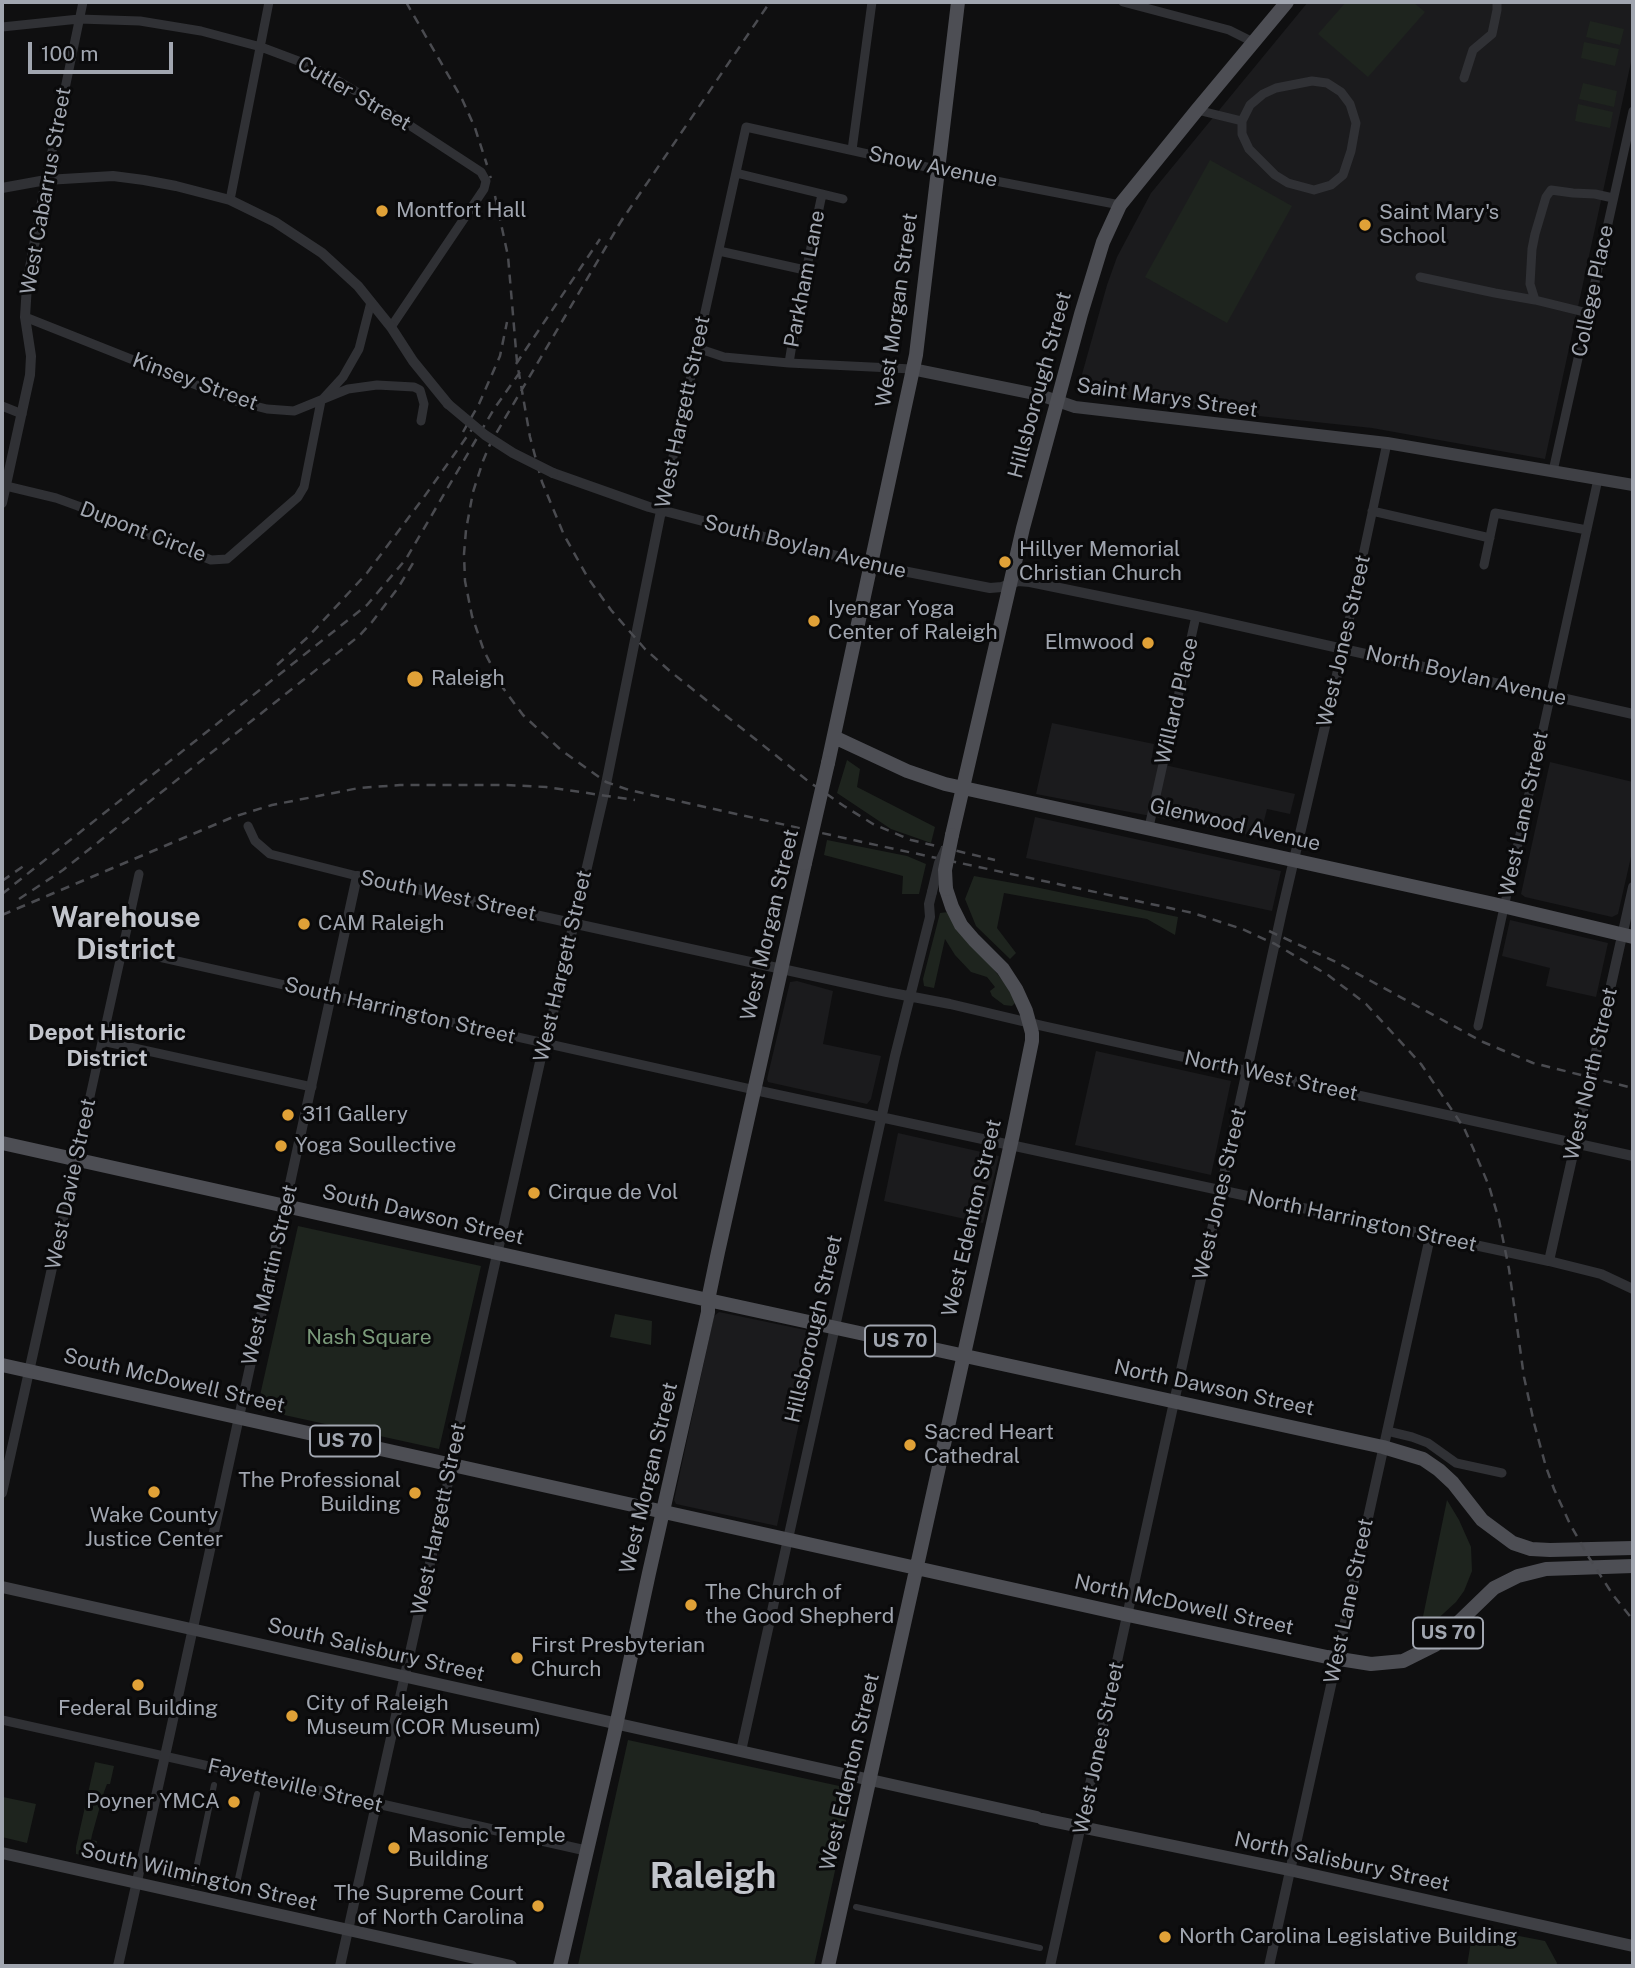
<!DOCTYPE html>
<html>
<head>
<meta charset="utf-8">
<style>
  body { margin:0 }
  #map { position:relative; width:1635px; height:1968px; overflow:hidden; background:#0f0f10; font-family:"Public Sans",sans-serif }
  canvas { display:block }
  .frame { position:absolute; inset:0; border:4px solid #a1a6b0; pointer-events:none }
  .scale { position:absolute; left:28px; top:42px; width:145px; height:32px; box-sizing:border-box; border:4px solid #a1a6b0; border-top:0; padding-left:9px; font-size:21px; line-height:24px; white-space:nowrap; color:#a1a6b0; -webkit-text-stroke:5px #0a0a0b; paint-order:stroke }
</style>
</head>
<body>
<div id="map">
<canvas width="1635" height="1968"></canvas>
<div class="frame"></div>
<div class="scale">100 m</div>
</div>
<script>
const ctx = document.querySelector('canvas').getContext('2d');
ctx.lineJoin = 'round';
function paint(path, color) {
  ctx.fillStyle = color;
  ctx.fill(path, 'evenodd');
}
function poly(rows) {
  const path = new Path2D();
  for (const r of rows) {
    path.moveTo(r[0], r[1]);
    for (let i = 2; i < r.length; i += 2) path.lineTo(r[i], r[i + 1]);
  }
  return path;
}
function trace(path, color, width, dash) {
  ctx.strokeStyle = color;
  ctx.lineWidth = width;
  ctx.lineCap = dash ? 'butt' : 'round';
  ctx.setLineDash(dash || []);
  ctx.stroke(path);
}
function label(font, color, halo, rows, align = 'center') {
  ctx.font = font + ' "Public Sans",sans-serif';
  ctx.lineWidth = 6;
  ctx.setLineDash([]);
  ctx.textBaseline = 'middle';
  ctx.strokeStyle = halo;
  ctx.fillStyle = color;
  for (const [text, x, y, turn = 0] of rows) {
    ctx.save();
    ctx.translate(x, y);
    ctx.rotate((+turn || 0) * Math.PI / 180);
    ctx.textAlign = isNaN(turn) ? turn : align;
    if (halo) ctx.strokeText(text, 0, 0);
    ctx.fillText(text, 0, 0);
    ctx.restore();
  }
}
const built = poly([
  [1308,2,1633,2,1633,53,1545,459,1372,428,1174,407,1084,391,1079,385,1107,285,1117,257,1151,193],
  [1052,723,1154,744,1151,762,1295,794,1290,814,1267,809,1260,837,1036,794],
  [1550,762,1633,782,1633,848,1618,914,1612,917,1525,897,1521,894],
  [1035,817,1281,871,1272,911,1026,858],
  [1510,920,1608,943,1596,997,1546,986,1550,968,1502,956],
  [797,981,833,991,823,1044,881,1056,871,1099,867,1104,768,1082,767,1079,790,982],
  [1096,1051,1231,1081,1211,1175,1075,1145],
  [898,1133,999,1156,983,1223,884,1201],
  [719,1312,815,1332,818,1335,777,1526,676,1504,674,1500,714,1316]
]);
const green = poly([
  [1346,2,1413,2,1425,12,1368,77,1318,34],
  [1590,21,1624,29,1620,45,1586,37],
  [1584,42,1619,49,1615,66,1581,58],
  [1583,83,1617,91,1614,107,1579,99],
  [1578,104,1613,112,1610,128,1575,121],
  [1210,160,1292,206,1227,323,1145,277],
  [847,760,860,769,857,787,935,827,931,843,891,829,837,793],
  [827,840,907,856,926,864,919,894,902,894,903,876,824,855],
  [974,876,1035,887,1178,917,1175,935,1147,919,1004,893,997,928,1016,953,1010,959,976,926,965,899],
  [948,912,1018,1000,1012,1006,1004,1005,992,996,990,991,995,987,987,977,971,972,955,955,945,939,934,988,924,986,923,979,940,913],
  [298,1226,481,1266,439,1449,257,1409],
  [615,1314,652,1321,651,1345,610,1337],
  [1447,1500,1459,1520,1471,1547,1472,1571,1464,1591,1456,1602,1419,1636],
  [628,1740,853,1789,814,1966,578,1965],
  [95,1762,114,1766,110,1784,107,1784,104,1792,92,1835,91,1840,97,1841,94,1857,76,1854,76,1847],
  [3,1797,36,1804,27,1843,2,1837],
  [1483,1929,1545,1941,1557,1963,1556,1966,1467,1966,1471,1941,1476,1933]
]);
const pedestrian = poly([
  [193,1883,214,1785],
  [235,1892,257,1794],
  [856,1907,1040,1948]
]);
const minor = poly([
  [1123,2,1229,30,1253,42],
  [2,27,79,19,140,21,201,31,261,47,301,62,330,76,374,102,481,172,486,181,484,189,391,327],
  [1464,78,1473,50,1492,34,1497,10,1497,2],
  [1312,81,1327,83,1341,92,1350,104,1356,123,1351,151,1343,175,1331,185,1314,190,1288,183,1275,175,1249,149,1242,134,1242,121,1250,105,1263,94,1276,88,1312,81],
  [1197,110,1242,121],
  [852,150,872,2],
  [736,173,843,199],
  [46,180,83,2],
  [230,200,269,2],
  [719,251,805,270],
  [1420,277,1495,293,1535,300],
  [1588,313,1535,300,1530,284,1532,249,1535,234,1546,197,1551,190,1573,193,1595,194,1613,198],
  [25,317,239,402,267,409,294,411,348,389,377,385,414,387,420,390,424,404,421,421],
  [697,348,724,357,789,363,912,369],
  [789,363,796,320,822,194],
  [2,406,22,414],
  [1553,471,1633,111],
  [6,486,56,498,78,506,211,560,227,559,298,497,304,487,321,401,343,377,359,349,371,302],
  [661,511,746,127,949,172,1120,205],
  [1372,511,1490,538],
  [1484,565,1495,513,1587,530],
  [1343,649,1387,443],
  [248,826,255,841,270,854,357,876],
  [1149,827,1196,616],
  [123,949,755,1090],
  [1478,1026,1598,479],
  [102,1041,312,1087],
  [76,1160,139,874],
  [1387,1431,1412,1437,1428,1443,1456,1463,1502,1473],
  [2,1720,375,1803]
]);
const tertiary = poly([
  [2,188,46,180,113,176,144,180,176,186,230,200,275,222,322,253,358,286,391,327,413,361,448,404],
  [553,473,649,507,872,565,990,588,1002,587,1018,581,1030,582,1196,616,1633,714],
  [2,503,30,375,31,356,25,317,26,301,27,284,46,180],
  [755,1090,1549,1261,1601,1274,1633,1289],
  [1549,1261,1633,887],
  [2,1493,76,1160],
  [741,1751,895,1056,930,917,929,904,932,892],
  [375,1803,588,1851],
  [118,1966,169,1738,357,876,887,992,950,1004,1043,1026,1633,1156],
  [340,1966,449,1478,454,1447,542,1053,549,1030,604,794,661,511],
  [1050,1966,1282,911,1343,649],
  [1269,1966,1430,1237]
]);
const secondary = poly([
  [912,369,1040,395,1075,407,1387,443,1633,485],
  [2,1587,1037,1817],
  [1042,1819,1290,1870,1633,1946],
  [2,1853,511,1966]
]);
const primary = poly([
  [834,737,907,771,945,784,1494,904,1633,937],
  [828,763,916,355,958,2],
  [952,835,1023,528,1081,314,1103,242,1120,205,1197,110,1287,2],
  [2,1143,708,1300,1383,1447,1423,1459,1439,1470,1453,1483,1482,1520,1513,1543,1531,1549,1550,1550,1633,1548],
  [2,1365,1128,1615,1327,1657,1371,1664,1403,1661,1435,1645,1494,1588,1518,1576,1546,1569,1633,1566],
  [560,1966,614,1735,649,1573,708,1312,708,1300,718,1252,805,863],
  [828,1966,1013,1134,1032,1041,1032,1033,1026,1011,1016,989,1003,969,974,940,961,925,952,907,946,889]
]);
const rail = poly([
  [406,2,462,99,475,128,487,165],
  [490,176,491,178],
  [495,196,508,256,517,362,530,437,542,482,564,535,588,578,611,610,645,649,671,672,808,781,844,806,873,824,911,840,995,860],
  [623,218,491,442,483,461,473,492,466,530,464,554,465,581,472,616,484,651,503,688,523,715,561,750,606,782,629,790,862,842,1193,913,1242,929,1275,944,1328,975,1366,1004,1421,1064,1464,1128,1473,1148,1489,1186,1499,1220,1509,1269,1524,1377,1534,1423,1546,1467,1554,1489,1570,1524,1588,1556,1613,1595,1633,1620],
  [618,226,770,2],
  [516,364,600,239],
  [463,432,479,404,500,356,507,322],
  [277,665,309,636,367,573,424,497,473,428],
  [2,881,28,863],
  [2,894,367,605,406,559,494,409,520,372],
  [19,899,63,870,359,636,372,622,398,588,413,563],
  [2,915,233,817,272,805,359,788,400,785,506,785,546,787,635,800],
  [1269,931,1336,962,1483,1042,1533,1063,1633,1088]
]);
const tertiaryBridge = poly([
  [448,404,485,435,513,453,553,473],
  [932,892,939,863,945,850]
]);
const primaryBridge = poly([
  [805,863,828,763],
  [946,889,945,870,952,835]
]);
const markers = [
  [382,211,7,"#e0a137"],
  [1365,225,7,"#e0a137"],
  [1005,562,7,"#e0a137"],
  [814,621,7,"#e0a137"],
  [1148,643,7,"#e0a137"],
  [415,679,9,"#e0a137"],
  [304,924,7,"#e0a137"],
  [288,1115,7,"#e0a137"],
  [281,1146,7,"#e0a137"],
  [534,1193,7,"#e0a137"],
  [910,1445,7,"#e0a137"],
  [154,1492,7,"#e0a137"],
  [415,1493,7,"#e0a137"],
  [691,1605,7,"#e0a137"],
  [517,1658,7,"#e0a137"],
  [138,1685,7,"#e0a137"],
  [292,1716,7,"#e0a137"],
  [234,1802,7,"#e0a137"],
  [394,1848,7,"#e0a137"],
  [538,1906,7,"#e0a137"],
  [1165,1937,7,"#e0a137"]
];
const shields = [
  [900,1341,70],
  [345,1441,70],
  [1448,1633,70]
];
const shieldNames = [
  ["US 70",900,1341],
  ["US 70",345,1441],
  ["US 70",1448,1633]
];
const streetNames = [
  ["Cutler Street",354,94,30],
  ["Snow Avenue",933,167,12],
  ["West Cabarrus Street",46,191,-80],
  ["Parkham Lane",805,279,-79],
  ["College Place",1593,291,-78],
  ["West Morgan Street",897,310,-82],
  ["Kinsey Street",195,382,20],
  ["Hillsborough Street",1040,385,-75],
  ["Saint Marys Street",1167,398,8],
  ["West Hargett Street",683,412,-78],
  ["Dupont Circle",143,532,21],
  ["South Boylan Avenue",805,547,14],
  ["West Jones Street",1344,641,-77],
  ["North Boylan Avenue",1466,676,13],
  ["Willard Place",1177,701,-77],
  ["West Lane Street",1524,814,-78],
  ["Glenwood Avenue",1235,825,13],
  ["South West Street",448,896,12],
  ["West Morgan Street",770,925,-77],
  ["West Hargett Street",563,966,-77],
  ["South Harrington Street",400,1011,13],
  ["West North Street",1591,1074,-77],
  ["North West Street",1271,1076,12],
  ["West Davie Street",71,1184,-78],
  ["West Jones Street",1220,1194,-77],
  ["South Dawson Street",423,1215,13],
  ["West Edenton Street",972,1218,-77],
  ["North Harrington Street",1362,1221,12],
  ["West Martin Street",270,1275,-77],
  ["Hillsborough Street",814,1329,-77],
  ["South McDowell Street",174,1381,13],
  ["North Dawson Street",1214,1388,12],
  ["West Morgan Street",649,1478,-77],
  ["West Hargett Street",439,1519,-78],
  ["West Lane Street",1349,1601,-78],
  ["North McDowell Street",1184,1605,12],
  ["South Salisbury Street",376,1650,13],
  ["West Jones Street",1099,1748,-78],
  ["West Edenton Street",850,1772,-77],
  ["Fayetteville Street",295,1786,13],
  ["North Salisbury Street",1342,1862,12],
  ["South Wilmington Street",199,1877,13]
];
const poiNames = [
  ["Montfort Hall",396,211],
  ["Saint Mary's",1379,213],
  ["School",1379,237],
  ["Hillyer Memorial",1019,550],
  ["Christian Church",1019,574],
  ["Iyengar Yoga",828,609],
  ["Center of Raleigh",828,633],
  ["Elmwood",1134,643,"right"],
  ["Raleigh",431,679],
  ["CAM Raleigh",318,924],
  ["311 Gallery",302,1115],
  ["Yoga Soullective",295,1146],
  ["Cirque de Vol",548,1193],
  ["Sacred Heart",924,1433],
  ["Cathedral",924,1457],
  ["The Professional",401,1481,"right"],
  ["Building",401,1505,"right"],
  ["Wake County",154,1516,"center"],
  ["Justice Center",154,1540,"center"],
  ["The Church of",705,1593],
  ["the Good Shepherd",705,1617],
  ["First Presbyterian",531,1646],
  ["Church",531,1670],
  ["City of Raleigh",306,1704],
  ["Museum (COR Museum)",306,1728],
  ["Federal Building",138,1709,"center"],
  ["Poyner YMCA",220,1802,"right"],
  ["Masonic Temple",408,1836],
  ["Building",408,1860],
  ["The Supreme Court",524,1894,"right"],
  ["of North Carolina",524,1918,"right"],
  ["North Carolina Legislative Building",1179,1937]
];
const parkNames = [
  ["Nash Square",369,1338]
];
const neighbourhoodNames = [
  ["Depot Historic",107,1033],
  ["District",107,1059]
];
const districtNames = [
  ["Warehouse",126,918],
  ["District",126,950]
];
const townNames = [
  ["Raleigh",713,1877]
];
paint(built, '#1b1b1d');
paint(green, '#1e241e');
trace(pedestrian, '#303135', 6);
trace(minor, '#303135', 9);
trace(tertiary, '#303135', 10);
trace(secondary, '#3f4045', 12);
trace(primary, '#4d4e54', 14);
trace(rail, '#4a4b50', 2.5, [9, 7]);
trace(tertiaryBridge, '#303135', 10);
trace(primaryBridge, '#4d4e54', 14);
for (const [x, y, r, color] of markers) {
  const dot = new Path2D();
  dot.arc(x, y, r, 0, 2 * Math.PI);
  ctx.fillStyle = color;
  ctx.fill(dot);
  trace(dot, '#0a0a0b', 2.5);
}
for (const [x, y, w] of shields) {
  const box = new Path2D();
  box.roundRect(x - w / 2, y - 15.5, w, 31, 5);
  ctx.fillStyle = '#0a0a0b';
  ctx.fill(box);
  trace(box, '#a1a6b0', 2);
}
label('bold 19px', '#a1a6b0', null, shieldNames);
label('21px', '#a1a6b0', '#0a0a0b', streetNames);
label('21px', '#a1a6b0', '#0a0a0b', poiNames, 'left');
label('21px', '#7a9a7a', '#0a0a0b', parkNames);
label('bold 23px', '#c2c5cc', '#0a0a0b', neighbourhoodNames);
label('bold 28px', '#c2c5cc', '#0a0a0b', districtNames);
label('bold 35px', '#c2c5cc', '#0a0a0b', townNames);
</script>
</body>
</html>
